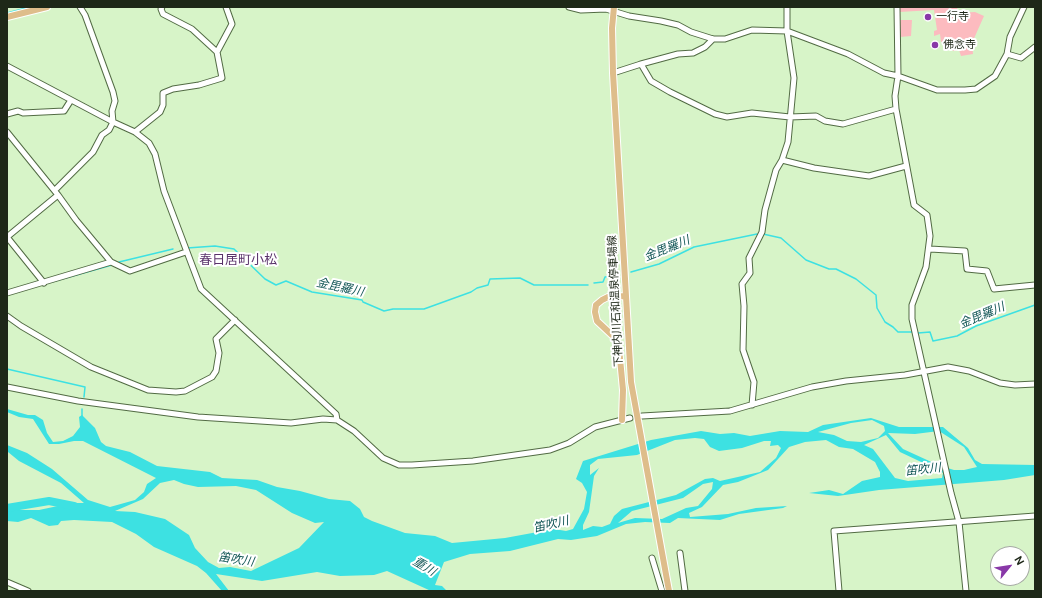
<!DOCTYPE html>
<html>
<head>
<meta charset="utf-8">
<style>
  body { margin:0 }
  #map { position:relative; width:1042px; height:598px; overflow:hidden; background:#d7f4c8; font-family:"DM Sans",sans-serif }
  canvas { display:block }
  .frame { position:absolute; inset:0; border:8px solid #1e2818; pointer-events:none }
  .north { position:absolute; left:990px; top:546px; width:40px; height:40px; box-sizing:border-box; background:#fff; border:1px solid #a5a9a3; border-radius:50%; rotate:60deg; font-size:11px; font-weight:700; line-height:16px; text-align:center; color:#1e2818 }
  .north::after { content:''; display:block; margin:auto; width:14px; height:18px; background:#8938a8; clip-path:polygon(50% 0,100% 100%,50% 72%,0 100%) }
</style>
</head>
<body>
<div id="map">
<canvas width="1042" height="598"></canvas>
<div class="frame"></div>
<div class="north">N</div>
</div>
<script>
const ctx = document.querySelector('canvas').getContext('2d');
ctx.lineJoin = 'round';
function paint(path, color) {
  ctx.fillStyle = color;
  ctx.fill(path, 'evenodd');
}
function poly(rows) {
  const path = new Path2D();
  for (const r of rows) {
    path.moveTo(r[0], r[1]);
    for (let i = 2; i < r.length; i += 2) path.lineTo(r[i], r[i + 1]);
  }
  return path;
}
function trace(path, color, width, dash) {
  ctx.strokeStyle = color;
  ctx.lineWidth = width;
  ctx.lineCap = dash ? 'butt' : 'round';
  ctx.setLineDash(dash || []);
  ctx.stroke(path);
}
function label(font, color, halo, rows, align = 'center') {
  ctx.font = font + ' "DM Sans","Noto Sans JP",sans-serif';
  ctx.lineWidth = 4;
  ctx.setLineDash([]);
  ctx.textBaseline = 'middle';
  ctx.strokeStyle = halo;
  ctx.fillStyle = color;
  for (const [text, x, y, turn = 0] of rows) {
    ctx.save();
    ctx.translate(x, y);
    ctx.rotate((+turn || 0) * Math.PI / 180);
    ctx.textAlign = isNaN(turn) ? turn : align;
    if (halo) ctx.strokeText(text, 0, 0);
    ctx.fillText(text, 0, 0);
    ctx.restore();
  }
}
const green = poly([
  [903,7,957,7,958,13,975,12,984,16,972,43,973,54,961,56,959,50,953,51,952,48,949,48,948,41,941,42,940,34,934,36,934,31,937,30,934,10,899,12,900,8],
  [900,20,912,20,911,36,900,37]
]);
const water = poly([
  [7,409,28,415,35,415,43,420,47,433,53,442,63,441,73,436,80,427,79,417,82,415,95,428,101,442,106,446,130,452,157,466,210,472,222,478,257,480,277,487,300,491,329,499,350,501,360,509,364,517,372,521,405,533,435,536,452,543,505,538,554,529,566,531,573,529,584,509,587,492,582,483,576,479,583,461,651,440,701,431,720,434,734,433,750,436,780,431,808,432,823,425,871,418,899,427,943,427,968,448,975,460,982,464,1035,465,1035,475,1004,480,879,490,838,496,809,493,829,490,843,494,862,481,880,477,880,472,875,462,853,449,839,447,826,440,805,442,789,447,768,470,738,482,723,485,702,507,689,513,690,517,728,514,756,508,787,506,783,508,739,514,720,520,678,518,670,523,645,522,626,524,597,536,571,540,558,539,510,551,470,554,444,562,435,585,442,586,447,591,431,591,387,571,374,575,340,576,317,572,262,581,216,574,229,591,222,591,206,573,197,566,154,547,136,534,112,522,74,520,61,521,58,525,49,526,31,518,18,522,7,521,7,510,39,510,72,503,84,503,61,483,19,461,8,452,7,445,27,453,52,469,88,500,110,507,135,500,144,492,147,484,156,478,83,441,74,441,59,444,49,444,33,419,19,417,7,412],
  [872,420,884,426,885,431,878,438,861,442,847,441,834,435,818,432,851,423],
  [939,431,964,447,977,467,964,470,954,470,938,465,903,449,888,433,915,434],
  [886,435,900,452,936,469,943,473,942,478,908,481,895,478,873,449,864,445],
  [695,438,704,439,710,447,719,451,742,448,764,441,771,441,770,446,778,445,781,448,776,458,760,472,720,481,713,478,705,479,676,495,622,509,614,516,610,524,602,527,593,526,583,530,583,525,589,512,594,476,599,468,590,475,590,465,598,459,637,455,675,440],
  [174,480,184,484,198,487,236,486,256,490,292,513,315,523,324,522,299,548,251,571,230,567,219,568,208,562,195,548,189,535,165,519,135,512,115,511,143,499,160,483],
  [713,482,712,489,698,506,686,508,662,519,635,518,618,523,632,511,683,498,703,484]
]);
const stream = poly([
  [7,13,30,7],
  [763,234,781,238,806,260,829,269,836,269,856,279,876,295,877,308,885,322,893,327,898,332,912,332],
  [187,248,215,246,234,249,265,279,276,285,286,281,312,292,362,300,363,302,384,311,393,309,424,309,471,292,477,288,488,285,490,279,520,278,534,285,588,285],
  [119,262,173,249],
  [631,272,659,264,694,247,757,234],
  [594,283,603,282,605,277,617,275],
  [44,284,112,265],
  [918,333,930,332,933,341,957,336,976,326,1035,305],
  [7,369,85,387,84,397],
  [82,409,82,417]
]);
const river = poly([
  [7,508,49,501,74,506]
]);
const minor = poly([
  [569,7,581,10,606,9,629,16,661,21,678,25,691,32,713,39,725,39,752,30,787,31,848,54,884,73,898,76,937,90,965,90,976,89,995,76,1007,54,1010,37,1024,7],
  [897,7,898,76,895,96,896,109,914,205,927,215,930,236,926,267,912,305,912,319,951,493,959,522,966,591],
  [217,52,232,24,226,7],
  [1007,54,1021,58,1035,47],
  [641,64,678,54,693,53,705,47,713,39],
  [7,66,113,122,135,132,149,143,155,154,164,191,201,289,336,414,337,420],
  [613,73,641,64,651,81,670,92,715,114,727,117,752,113,790,117,816,116,825,121,843,124,896,109],
  [7,114,18,111,23,113,64,111,71,100],
  [7,132,58,195,76,220,111,262,130,271,186,252],
  [135,132,160,112,163,105,163,93,173,89,199,85,222,78,217,52,192,29,163,14,161,9,162,7],
  [782,160,814,168,869,176,906,166],
  [55,190,93,152,102,135,109,130,113,122,112,111,115,101,113,92,85,15,80,7],
  [7,237,58,195],
  [7,237,44,283],
  [930,249,965,251,967,269,987,271,994,289,1035,285],
  [7,293,111,262],
  [7,316,21,326,91,367,148,390,176,392,185,391,212,377,216,371,219,353,216,339,235,320],
  [7,387,78,401,198,417,291,423,323,419,337,420,354,431,383,458,399,465,412,465,473,461,550,450,569,443,595,427,630,418],
  [752,405,754,382,743,350,744,306,742,284,750,273,749,258,762,232,765,210,776,170,782,160,788,142,794,78,787,31,787,7],
  [642,416,730,411,812,387,846,381,905,375,948,367,969,371,1000,383,1015,385,1035,384],
  [680,553,685,591],
  [652,558,662,591],
  [7,582,28,591],
  [839,591,834,531,1035,516]
]);
const major = poly([
  [614,7,612,28,613,73,631,382,669,591],
  [7,17,47,7],
  [622,420,623,390,619,348,613,336,597,321,595,312,596,305,602,300,608,297,625,296]
]);
const markers = [
  [928,17,4,"#8938a8"],
  [935,45,4,"#8938a8"]
];
const poiNames = [
  ["一行寺",936,17],
  ["佛念寺",943,45]
];
const streetNames = [
  ["下神内川石和温泉停車場線",616,301,-93]
];
const waterNames = [
  ["金毘羅川",667,249,-22],
  ["金毘羅川",340,288,12],
  ["金毘羅川",982,316,-23],
  ["笛吹川",923,470,-6],
  ["笛吹川",551,525,-13],
  ["笛吹川",236,560,9],
  ["重川",424,567,31]
];
const quarterNames = [
  ["春日居町小松",238,261]
];
paint(green, '#fcbbbf');
paint(water, '#3de1e2');
trace(stream, '#3de1e2', 1.5);
trace(river, '#3de1e2', 8);
trace(minor, '#526b44', 7);
trace(major, '#fff', 8);
trace(minor, '#fff', 5);
trace(major, '#debd8b', 6);
for (const [x, y, r, color] of markers) {
  const dot = new Path2D();
  dot.arc(x, y, r, 0, 2 * Math.PI);
  ctx.fillStyle = color;
  ctx.fill(dot);
  trace(dot, '#fff', 1.5);
}
label('11px', '#1e2818', '#fff', poiNames, 'left');
label('11px', '#1e2818', '#fff', streetNames);
label('italic 12px', '#125656', '#fff', waterNames);
label('13px', '#59326a', '#fff', quarterNames);
</script>
</body>
</html>
